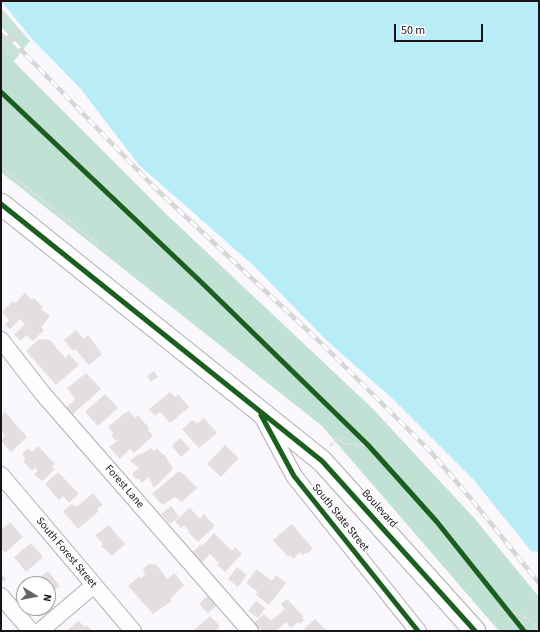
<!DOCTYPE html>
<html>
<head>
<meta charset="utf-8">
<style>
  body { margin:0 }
  #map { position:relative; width:540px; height:632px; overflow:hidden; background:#faf8fc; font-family:"Source Sans 3",sans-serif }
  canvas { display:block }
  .frame { position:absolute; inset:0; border:2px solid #171519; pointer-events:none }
  .north { position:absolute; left:16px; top:576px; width:40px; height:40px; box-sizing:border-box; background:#fff; border:1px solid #a2a1a3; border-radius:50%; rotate:100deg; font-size:11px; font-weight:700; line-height:16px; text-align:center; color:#171519 }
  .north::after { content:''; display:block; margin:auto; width:14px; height:18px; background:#666468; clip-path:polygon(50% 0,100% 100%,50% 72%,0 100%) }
  .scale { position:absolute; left:394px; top:24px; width:89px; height:18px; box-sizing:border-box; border:2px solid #171519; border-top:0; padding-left:5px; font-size:12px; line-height:14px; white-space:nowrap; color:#171519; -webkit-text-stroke:3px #fff; paint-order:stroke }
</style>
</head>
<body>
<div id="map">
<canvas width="540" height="632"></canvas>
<div class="frame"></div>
<div class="north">N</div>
<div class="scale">50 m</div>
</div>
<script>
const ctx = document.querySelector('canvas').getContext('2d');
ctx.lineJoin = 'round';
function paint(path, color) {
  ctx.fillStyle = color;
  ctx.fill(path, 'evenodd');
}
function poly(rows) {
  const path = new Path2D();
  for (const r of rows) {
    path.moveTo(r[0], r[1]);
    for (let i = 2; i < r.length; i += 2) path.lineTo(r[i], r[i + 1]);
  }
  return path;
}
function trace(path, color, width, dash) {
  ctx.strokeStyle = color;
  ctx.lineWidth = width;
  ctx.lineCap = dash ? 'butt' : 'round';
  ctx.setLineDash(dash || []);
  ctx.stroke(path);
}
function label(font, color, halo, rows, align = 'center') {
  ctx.font = font + ' "Source Sans 3",sans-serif';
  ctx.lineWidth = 3.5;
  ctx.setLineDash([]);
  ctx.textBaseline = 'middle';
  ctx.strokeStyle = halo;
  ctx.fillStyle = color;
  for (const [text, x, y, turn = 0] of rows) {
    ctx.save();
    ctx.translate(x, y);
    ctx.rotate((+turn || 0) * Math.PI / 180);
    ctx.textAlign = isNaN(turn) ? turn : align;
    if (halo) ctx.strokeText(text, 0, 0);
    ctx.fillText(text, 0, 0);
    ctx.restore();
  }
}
const green = poly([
  [1,8,30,41,1,77]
]);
const forest = poly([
  [1,49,165,213,372,408,475,519,539,597,539,631,499,631,322,426,1,172]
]);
const water = poly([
  [1,1,539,1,539,552,531,551,473,479,394,400,325,339,254,266,139,165,80,88,33,40]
]);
const building = poly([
  [25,293,32,300,34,298,43,307,41,309,50,316,41,327,44,330,33,341,26,335,21,341,14,335,25,324,20,319,10,329,5,325,9,320,2,312,13,301,15,303],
  [76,330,84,339,88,335,102,354,89,365,75,349,73,351,64,340],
  [39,339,50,340,65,358,69,354,79,365,56,385,26,351],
  [154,371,158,377,151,382,147,376],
  [86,373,101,389,72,415,66,408,75,399,67,388],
  [170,392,175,397,178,394,189,407,170,423,160,412,155,416,149,409],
  [105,394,118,408,98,426,85,412],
  [129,411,135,418,138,415,149,428,148,430,153,436,134,453,130,449,120,459,109,447,120,439,116,441,112,437,113,433,108,427,126,412,127,413],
  [5,412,27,437,11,452,1,441,5,435,1,431,1,416],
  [204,418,217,433,199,448,182,429,193,420,197,424],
  [180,438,190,449,181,457,172,446],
  [225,445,239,458,221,477,207,464],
  [38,446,55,464,52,466,55,469,43,481,34,475,38,471,35,468,32,471,23,461,25,458,22,454,28,448,32,452],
  [151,448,154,451,157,448,163,455,164,454,173,469,154,488,148,477,142,483,138,478,136,479,132,474,139,468,130,461,138,454,139,455],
  [179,471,186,476,197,488,182,502,175,497,163,505,152,494],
  [58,472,79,494,69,503,63,496,59,500,45,484],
  [93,493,103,505,97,509,99,511,78,529,63,511,72,504,75,507,79,505],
  [171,506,179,516,170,524,161,514],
  [190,508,200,519,204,514,215,526,198,542,188,532,189,531,184,525,181,528,175,521],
  [10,522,23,537,5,553,1,548,1,530],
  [292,524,313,549,306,554,305,553,302,555,300,552,293,559,290,555,288,557,273,540],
  [109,525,125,544,112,556,101,546,103,544,95,535],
  [214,533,232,551,235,547,242,554,225,572,217,565,219,563,210,554,201,564,191,554,201,544,202,546],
  [31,543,43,557,26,572,14,557],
  [149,564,157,565,167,579,174,573,184,585,170,599,172,601,153,614,128,586,139,577,141,578,145,575,143,569],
  [237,567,247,575,238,587,228,579],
  [257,569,272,581,276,575,286,583,269,605,256,595,258,592,246,583],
  [48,571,60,586,48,595,48,584,31,584],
  [1,573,6,579,1,583],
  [24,590,24,608,32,608,26,613,14,598],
  [209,594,218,604,208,613,199,604],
  [287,599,304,617,302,618,305,620,300,624,298,622,291,628,286,622,276,631,262,631,254,623,264,614,271,621,285,609,281,604],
  [256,601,265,608,258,618,248,611],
  [210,616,220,626,215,631,193,631],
  [315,619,327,631,302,631],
  [78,621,86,627,87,625,92,631,66,631]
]);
const path = poly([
  [1,167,99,245],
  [330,446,337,438,344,444,368,445],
  [507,610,529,619,539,631]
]);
const minor = poly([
  [1,340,43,394,250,631],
  [262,416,294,476,418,631],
  [1,475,133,631],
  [1,596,31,631],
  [40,631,93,586]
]);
const major = poly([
  [1,204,322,461,475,631]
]);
const rail = poly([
  [1,29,155,188,319,341,430,451,472,500,539,583]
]);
const cycleway = poly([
  [1,92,200,281,368,445,437,522,524,631],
  [1,204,322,461,475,631],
  [261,415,294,476,418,631]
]);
const streetNames = [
  ["Forest Lane",124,487,49],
  ["Boulevard",379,509,48],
  ["South State Street",340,518,51],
  ["South Forest Street",66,553,50]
];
paint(green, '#c7e3d7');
paint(forest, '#c0e1d3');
paint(water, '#b8edf7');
paint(building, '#e3dfdf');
trace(minor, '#afadb0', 18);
trace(major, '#afadb0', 23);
trace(path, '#e0e0e1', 2, [4, 2]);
trace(minor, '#fefeff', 16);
trace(major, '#fefeff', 21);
trace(rail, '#d7d6d7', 4.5);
trace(rail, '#fff', 3, [9]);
trace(cycleway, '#1b5e20', 5);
label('11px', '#171519', '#fff', streetNames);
</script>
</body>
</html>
